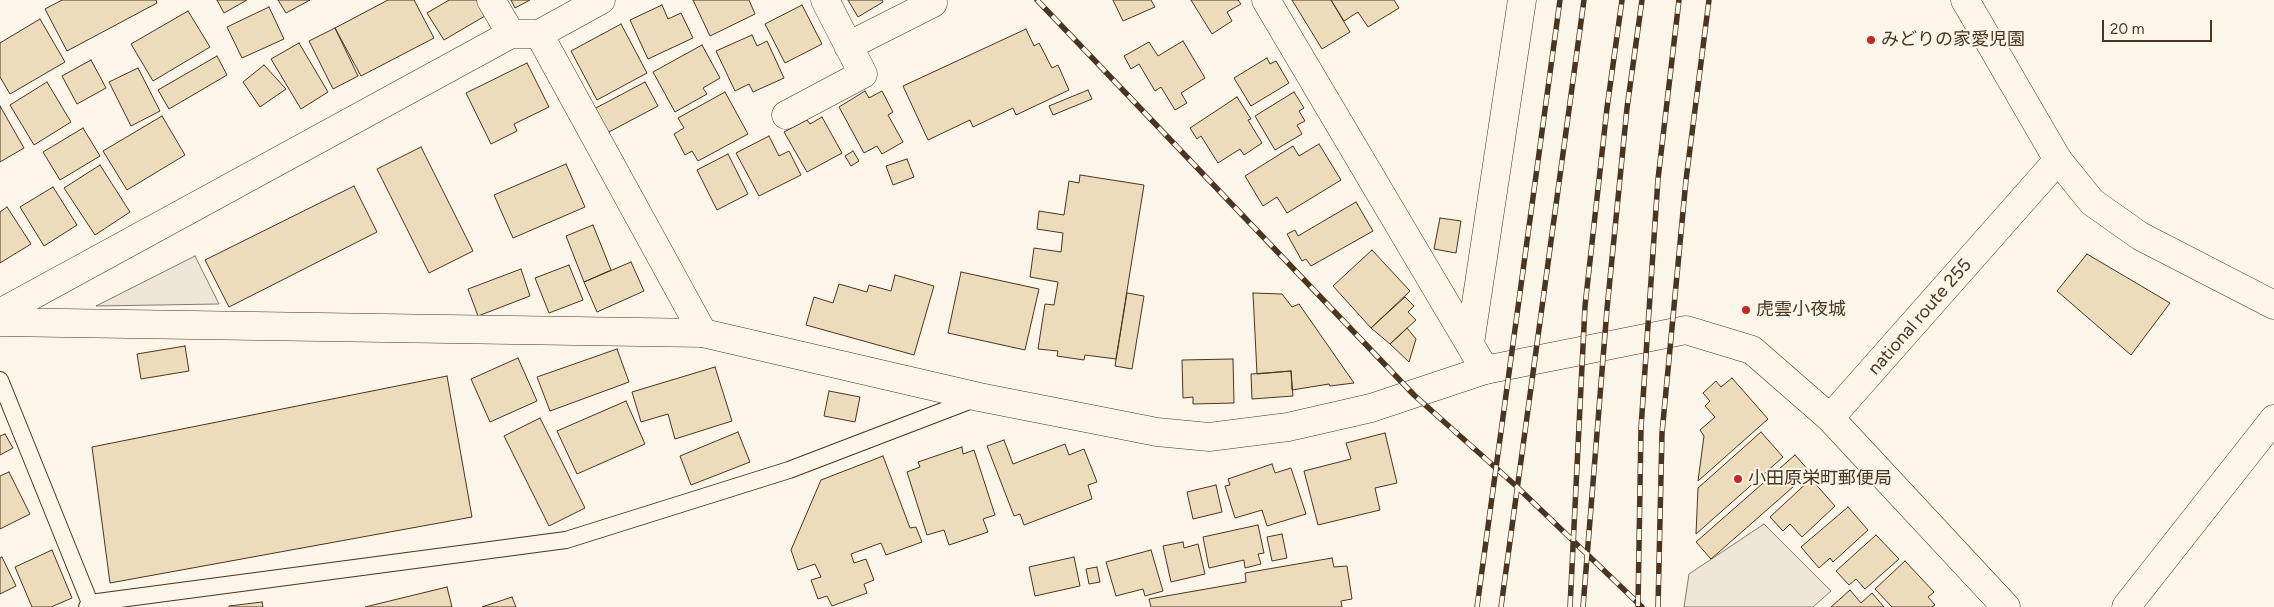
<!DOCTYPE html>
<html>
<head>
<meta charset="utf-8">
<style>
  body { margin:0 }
  #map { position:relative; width:2274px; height:607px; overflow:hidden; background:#fbf6e9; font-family:Figtree,sans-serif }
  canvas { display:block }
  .scale { position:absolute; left:2102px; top:20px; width:110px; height:22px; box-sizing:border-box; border:2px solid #4a3520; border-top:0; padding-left:6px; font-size:15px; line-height:18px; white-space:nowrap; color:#4a3520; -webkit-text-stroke:4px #fbf6e9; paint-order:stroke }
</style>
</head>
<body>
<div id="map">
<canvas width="2274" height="607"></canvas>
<div class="scale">20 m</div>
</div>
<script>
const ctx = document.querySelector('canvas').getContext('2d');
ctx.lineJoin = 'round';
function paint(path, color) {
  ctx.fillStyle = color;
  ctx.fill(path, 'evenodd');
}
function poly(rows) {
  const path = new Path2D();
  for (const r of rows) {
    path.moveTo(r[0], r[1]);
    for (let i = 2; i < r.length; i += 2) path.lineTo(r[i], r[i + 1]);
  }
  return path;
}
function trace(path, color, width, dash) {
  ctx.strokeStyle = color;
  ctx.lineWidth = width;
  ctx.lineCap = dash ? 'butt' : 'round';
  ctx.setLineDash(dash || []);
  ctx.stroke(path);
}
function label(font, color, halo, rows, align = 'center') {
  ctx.font = font + ' Figtree,"Noto Sans JP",sans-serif';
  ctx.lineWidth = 4;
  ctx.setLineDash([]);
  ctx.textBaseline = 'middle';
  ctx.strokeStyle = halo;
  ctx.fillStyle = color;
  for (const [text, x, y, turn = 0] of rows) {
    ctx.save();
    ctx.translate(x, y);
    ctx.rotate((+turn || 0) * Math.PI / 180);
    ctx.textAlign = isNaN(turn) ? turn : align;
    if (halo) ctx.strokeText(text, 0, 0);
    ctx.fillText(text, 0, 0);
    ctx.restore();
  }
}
const green = poly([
  [195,256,219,304,96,306,195,256],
  [1764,524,1831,591,1813,607,1684,607,1689,574,1764,524]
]);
const building = poly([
  [62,0,156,0,157,3,67,51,45,9,62,0],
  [217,0,247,0,224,13,217,0],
  [278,0,310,0,286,13,278,0],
  [388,0,414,0,434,38,361,76,335,28,388,0],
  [449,0,482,0,490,13,444,40,427,13,449,0],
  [511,0,530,0,515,8,511,0],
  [693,0,749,0,755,14,710,36,693,0],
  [848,0,882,0,883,2,858,17,848,0],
  [1113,0,1151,0,1155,7,1123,21,1113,0],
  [1191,0,1238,0,1241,4,1227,12,1232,21,1212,34,1191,0],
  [1292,0,1331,0,1350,32,1322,49,1292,0],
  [1331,0,1394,0,1399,8,1368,27,1358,12,1344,21,1331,0],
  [662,5,668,19,681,13,693,38,648,59,630,20,662,5],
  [802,5,822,44,785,63,765,24,802,5],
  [269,7,284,39,242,58,227,27,269,7],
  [188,11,210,47,153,81,131,44,188,11],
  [40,19,65,62,10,94,0,77,0,43,40,19],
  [621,24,647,73,597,100,571,51,621,24],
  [335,28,358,76,333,89,309,41,335,28],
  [1026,29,1034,46,1039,43,1052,68,1058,65,1069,90,1016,115,1013,108,973,127,970,120,928,140,903,86,1026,29],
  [752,35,757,46,767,41,784,78,753,92,749,84,735,91,716,51,752,35],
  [1183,41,1205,78,1181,93,1187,103,1175,110,1161,87,1155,91,1139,64,1131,69,1124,56,1149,42,1158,56,1183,41],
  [299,43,328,92,301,109,271,59,299,43],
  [702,45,720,78,703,88,707,94,675,112,653,72,702,45],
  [217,56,227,75,169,109,158,90,217,56],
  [1267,58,1270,64,1276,61,1289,83,1251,106,1234,78,1267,58],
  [91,60,106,88,77,104,62,76,91,60],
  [527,63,549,107,514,124,517,131,491,144,466,93,527,63],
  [264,65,286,89,260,107,243,82,264,65],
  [138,68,160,111,131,126,109,82,138,68],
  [47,82,71,122,34,145,10,105,47,82],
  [645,82,658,106,607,133,594,109,645,82],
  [1088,90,1092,99,1053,115,1049,106,1088,90],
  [865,91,869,98,882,91,893,112,888,115,903,142,882,154,877,146,864,153,839,107,865,91],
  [725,92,748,134,698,161,692,151,685,155,674,134,684,128,678,118,725,92],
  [1294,92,1304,108,1299,111,1305,121,1297,125,1302,134,1275,150,1255,116,1294,92],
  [1237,97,1251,119,1248,120,1262,143,1244,155,1240,149,1218,163,1201,136,1197,139,1190,128,1237,97],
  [0,106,24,148,0,162,0,106],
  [162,116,185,155,127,190,103,151,162,116],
  [822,117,842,153,807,172,784,132,807,120,810,124,822,117],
  [83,128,100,156,60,180,43,152,83,128],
  [769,136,779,156,789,151,801,175,759,196,736,153,769,136],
  [1319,144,1341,180,1287,213,1277,197,1263,206,1245,176,1293,146,1299,156,1319,144],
  [421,147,473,251,429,273,377,169,421,147],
  [853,151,859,161,851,166,845,156,853,151],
  [728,154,748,194,717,210,697,170,728,154],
  [907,159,914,177,893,185,886,166,907,159],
  [566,164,585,207,513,238,494,195,566,164],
  [100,165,130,212,95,235,64,188,100,165],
  [1080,175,1144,185,1116,359,1085,355,1084,360,1057,356,1058,351,1038,349,1045,304,1054,305,1058,282,1030,277,1034,248,1061,252,1063,233,1037,229,1039,211,1064,215,1069,181,1079,183,1080,175],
  [354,186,377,232,229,307,205,260,354,186],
  [53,187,77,225,44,246,20,207,53,187],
  [1356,202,1373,231,1311,266,1306,259,1302,261,1287,234,1295,230,1298,236,1356,202],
  [7,207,31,244,0,263,0,212,7,207],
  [1440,218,1461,221,1456,253,1434,249,1440,218],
  [593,225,611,270,584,282,566,236,593,225],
  [1372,250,1410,291,1371,328,1333,286,1372,250],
  [2087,254,2170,303,2131,355,2057,291,2087,254],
  [631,262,644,291,597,312,584,282,631,262],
  [569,265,583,300,549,313,535,278,569,265],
  [521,269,530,296,478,316,468,289,521,269],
  [961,272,1039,289,1025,350,948,333,961,272],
  [895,275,934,286,914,355,806,325,814,297,833,303,839,284,867,292,869,285,891,291,895,275],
  [1127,293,1144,296,1132,369,1115,366,1127,293],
  [1253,293,1282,294,1292,307,1299,304,1354,383,1330,386,1329,384,1292,390,1291,371,1257,374,1253,293],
  [1405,297,1414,306,1408,312,1416,320,1390,344,1371,328,1405,297],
  [1407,328,1416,339,1409,362,1390,344,1407,328],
  [185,346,189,371,141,379,137,354,185,346],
  [617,349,629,382,550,411,537,377,617,349],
  [518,358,537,401,490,422,471,379,518,358],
  [1233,359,1234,403,1193,404,1193,397,1183,398,1182,360,1233,359],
  [715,367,732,421,675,439,668,414,641,422,632,392,715,367],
  [1291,371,1293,396,1252,399,1251,374,1291,371],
  [447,376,472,517,110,583,92,447,447,376],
  [1732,378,1768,419,1698,481,1704,436,1700,430,1715,417,1705,406,1710,401,1703,393,1716,381,1721,387,1732,378],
  [829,391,860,397,855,422,824,416,829,391],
  [626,401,645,444,577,474,557,431,626,401],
  [540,418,585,508,549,526,504,436,540,418],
  [738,432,750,462,691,485,680,456,738,432],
  [1761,432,1783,457,1696,534,1698,488,1761,432],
  [1385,433,1397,483,1375,488,1380,510,1318,525,1304,471,1351,459,1346,443,1385,433],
  [5,434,13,448,0,455,0,436,5,434],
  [1004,440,1013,464,1065,444,1069,455,1084,449,1097,482,1088,485,1092,499,1024,525,1020,514,1014,516,987,446,1004,440],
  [962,447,963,454,974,450,995,515,983,519,988,532,949,545,944,530,927,535,907,472,920,467,918,462,962,447],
  [1795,455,1810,472,1711,559,1696,542,1795,455],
  [883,456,910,528,916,527,922,542,886,555,881,543,851,554,854,563,866,559,874,580,864,584,867,593,832,606,827,596,818,599,811,580,821,577,815,564,798,570,791,550,821,480,883,456],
  [1272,464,1275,473,1291,468,1306,514,1267,526,1262,510,1235,518,1225,486,1230,485,1228,479,1272,464],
  [9,472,30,514,0,529,0,476,9,472],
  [1811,479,1835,506,1802,537,1790,524,1783,531,1770,517,1811,479],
  [1216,485,1222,512,1193,519,1187,492,1216,485],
  [1848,507,1868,530,1833,562,1830,558,1819,568,1801,547,1848,507],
  [1258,525,1264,553,1258,554,1261,564,1245,568,1244,560,1209,568,1203,537,1258,525],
  [1282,534,1287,558,1272,561,1267,537,1282,534],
  [1876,535,1899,559,1865,589,1856,579,1849,585,1836,571,1876,535],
  [1183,542,1184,548,1198,544,1205,574,1171,582,1163,546,1183,542],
  [52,550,72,598,51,607,32,607,15,567,52,550],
  [1151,550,1163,591,1145,596,1143,589,1116,596,1106,562,1151,550],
  [2,557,16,586,0,594,0,558,2,557],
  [1074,557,1080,586,1035,596,1029,567,1074,557],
  [1332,558,1334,567,1347,566,1352,599,1341,601,1342,607,1151,607,1149,599,1246,582,1245,573,1332,558],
  [1905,561,1934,592,1928,597,1935,605,1932,607,1892,607,1875,589,1905,561],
  [1097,567,1100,582,1089,584,1086,569,1097,567],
  [447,587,452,607,365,607,447,587],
  [1850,590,1861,603,1872,593,1884,607,1831,607,1850,590],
  [512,597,516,607,482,607,512,597],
  [262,602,263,607,229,607,229,606,262,602]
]);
const service = poly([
  [0,380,90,603],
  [87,607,90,603,566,540,789,470,977,398]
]);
const minor = poly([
  [491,0,511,34],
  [1266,0,1485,370],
  [539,34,703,333],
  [848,46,933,3],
  [786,115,863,74,825,0],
  [0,313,511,34,539,34,601,0],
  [1470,343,1522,0]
]);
const tertiary = poly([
  [2058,160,2092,202,2140,236,2274,305],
  [0,322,703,333,979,397,1157,432,1209,437,1288,427,1371,408,1485,370,1686,330,1752,350,1830,418],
  [2126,607,2274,419]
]);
const trunk = poly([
  [1965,0,2058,160,1830,418,2006,607]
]);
const rail = poly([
  [1037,0,1414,395,1515,485,1642,607],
  [1638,606,1641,428,1658,179,1679,0],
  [1477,607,1560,0],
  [1501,607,1584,0],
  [1570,607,1585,306,1607,108,1622,0],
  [1583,607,1607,309,1627,108,1642,0],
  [1658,607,1662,433,1686,180,1709,0]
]);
const markers = [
  [1871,40,5,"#c62828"],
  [1746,310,5,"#c62828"],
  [1738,479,5,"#c62828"]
];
const poiNames = [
  ["みどりの家愛児園",1881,40],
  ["虎雲小夜城",1756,310],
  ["小田原栄町郵便局",1748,479]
];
const streetNames = [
  ["national route 255",1920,317,-49]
];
paint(green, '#ede6d9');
trace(green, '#887966', 1);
paint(building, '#ecdcbc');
trace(building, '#4a3520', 1);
trace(service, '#4a3520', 18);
trace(minor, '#4a3520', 29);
trace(tertiary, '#4a3520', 29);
trace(trunk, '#4a3520', 29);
trace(service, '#fbf6e9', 16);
trace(minor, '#fbf6e9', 28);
trace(tertiary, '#fbf6e9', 28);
trace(trunk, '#fbf6e9', 28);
trace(rail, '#4a3520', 5.5);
trace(rail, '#fbf6e9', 4, [11]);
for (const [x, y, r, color] of markers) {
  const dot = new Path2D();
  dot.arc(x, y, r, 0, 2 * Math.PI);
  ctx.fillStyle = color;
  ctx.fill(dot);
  trace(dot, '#fbf6e9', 2);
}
label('18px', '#4a3520', '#fbf6e9', poiNames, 'left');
label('18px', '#4a3520', '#fbf6e9', streetNames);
</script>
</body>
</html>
